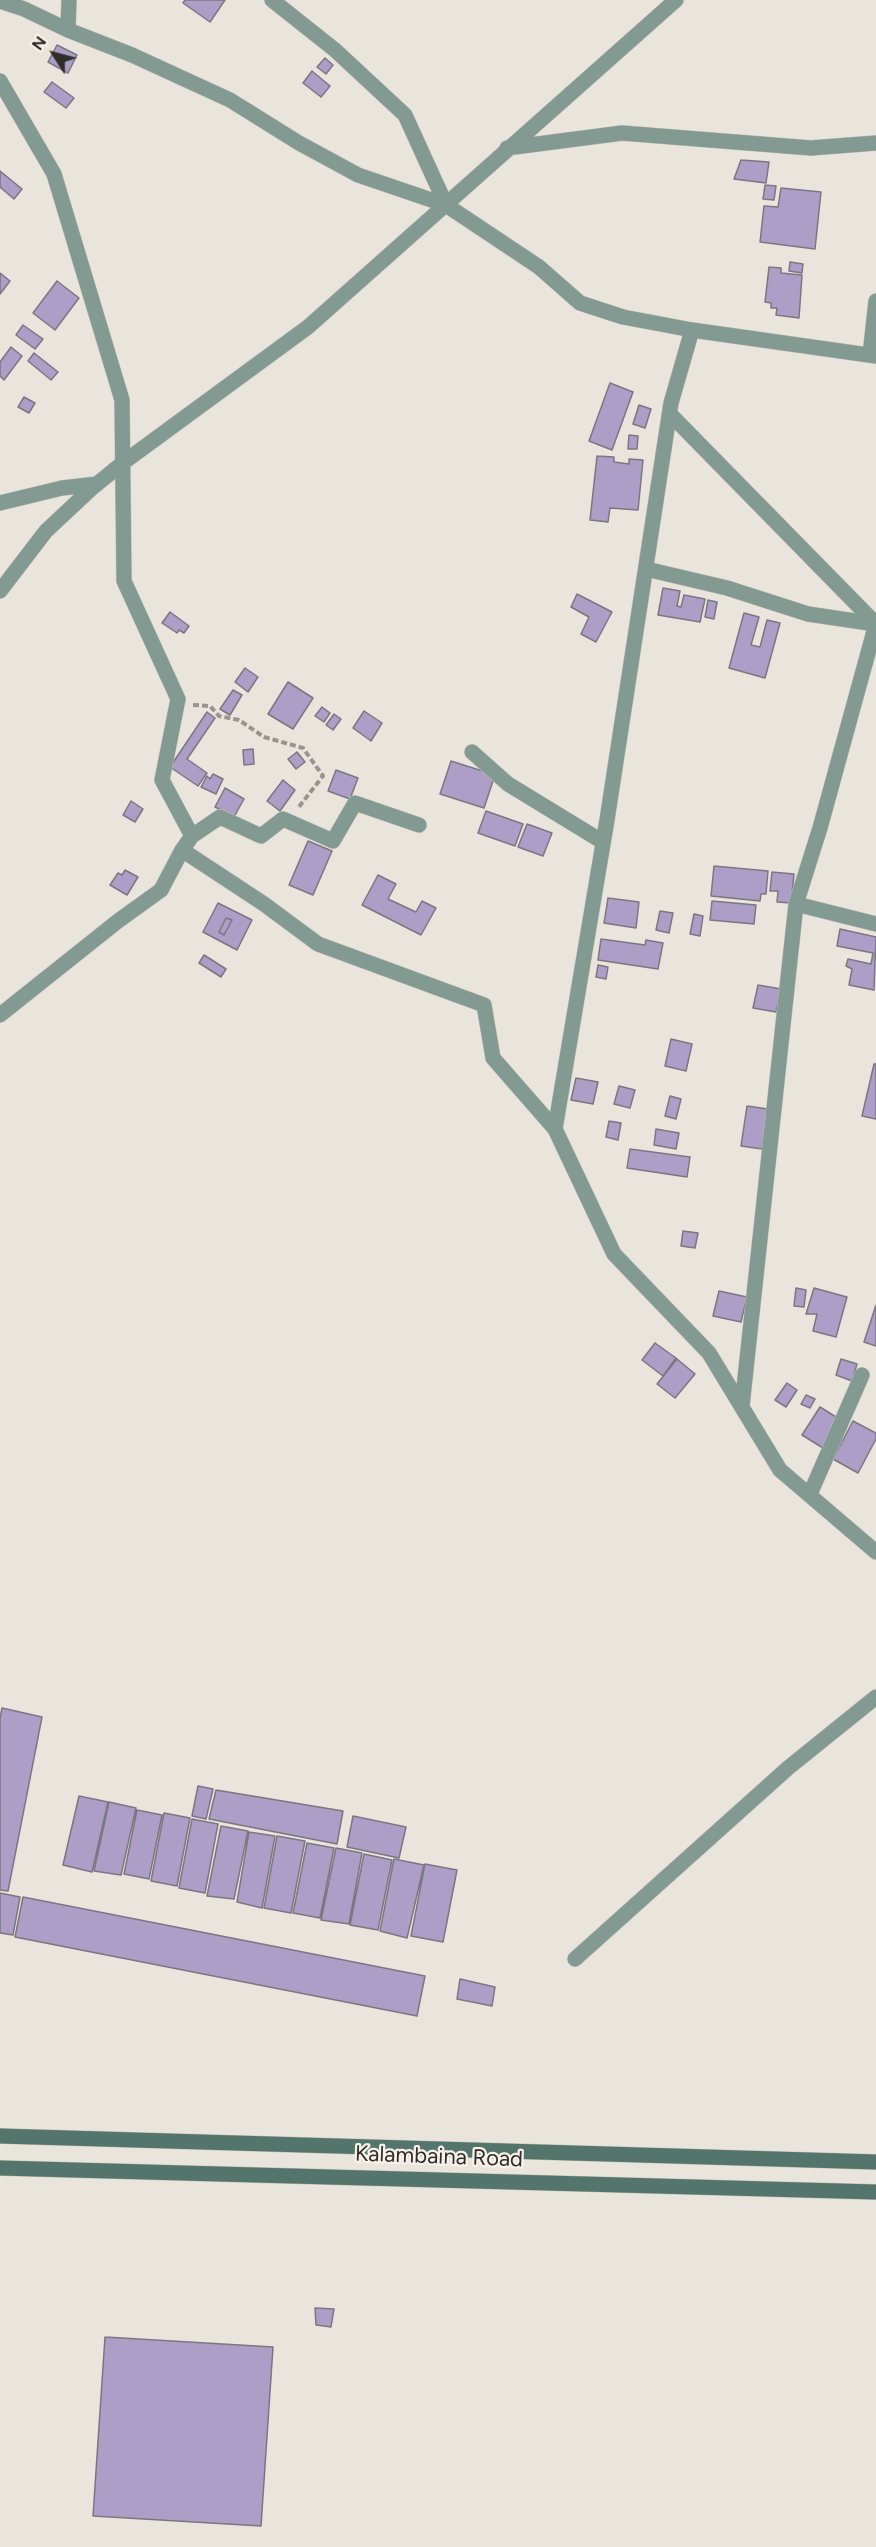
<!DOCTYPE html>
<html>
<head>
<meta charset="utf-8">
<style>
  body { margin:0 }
  #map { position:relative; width:876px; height:2547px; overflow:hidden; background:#eae5dc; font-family:Figtree,sans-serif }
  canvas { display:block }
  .north { position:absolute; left:24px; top:24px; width:60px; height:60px; -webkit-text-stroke:4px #f7f2e9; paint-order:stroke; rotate:306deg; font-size:16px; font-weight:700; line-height:24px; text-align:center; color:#2f2d2a }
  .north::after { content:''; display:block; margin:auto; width:21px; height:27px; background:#2f2d2a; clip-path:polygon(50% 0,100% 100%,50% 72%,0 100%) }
</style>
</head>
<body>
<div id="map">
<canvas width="876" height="2547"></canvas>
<div class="north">N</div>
</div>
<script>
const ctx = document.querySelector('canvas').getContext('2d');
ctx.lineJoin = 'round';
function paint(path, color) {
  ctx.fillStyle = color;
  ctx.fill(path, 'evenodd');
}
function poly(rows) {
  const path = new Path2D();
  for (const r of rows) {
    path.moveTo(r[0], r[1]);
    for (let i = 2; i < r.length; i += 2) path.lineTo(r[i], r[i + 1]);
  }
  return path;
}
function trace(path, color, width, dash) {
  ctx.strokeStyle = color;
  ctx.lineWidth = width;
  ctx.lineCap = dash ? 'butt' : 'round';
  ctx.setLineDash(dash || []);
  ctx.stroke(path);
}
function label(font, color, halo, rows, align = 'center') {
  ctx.font = font + ' Figtree,sans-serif';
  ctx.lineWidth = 4.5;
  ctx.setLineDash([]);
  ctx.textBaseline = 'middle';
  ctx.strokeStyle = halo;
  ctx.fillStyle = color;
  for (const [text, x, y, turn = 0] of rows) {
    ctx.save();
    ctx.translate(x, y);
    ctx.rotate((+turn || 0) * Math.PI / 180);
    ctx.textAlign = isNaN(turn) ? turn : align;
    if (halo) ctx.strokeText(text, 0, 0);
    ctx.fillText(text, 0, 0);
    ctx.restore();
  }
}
const building = poly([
  [185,0,225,0,210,22,183,3,185,0],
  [57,45,77,55,68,73,48,62,57,45],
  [325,58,333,65,326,74,317,67,325,58],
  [312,71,330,86,321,97,303,83,312,71],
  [52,82,74,98,66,108,44,92,52,82],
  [741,160,769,162,766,183,734,179,741,160],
  [0,171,22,189,14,199,0,187,0,171],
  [765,185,776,186,774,200,763,199,765,185],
  [781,188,821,192,815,249,760,242,764,206,778,207,781,188],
  [790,262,803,264,802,273,789,271,790,262],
  [769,267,781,268,781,273,802,275,799,318,776,315,777,308,771,308,771,303,765,302,769,267],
  [0,273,10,281,0,294,0,273],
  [57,281,79,298,55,330,33,313,57,281],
  [23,325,43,339,35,349,16,335,23,325],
  [11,347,22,356,4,380,0,376,0,362,11,347],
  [34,353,58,372,51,380,28,361,34,353],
  [610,383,633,392,612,450,589,441,610,383],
  [24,397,35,403,29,413,18,407,24,397],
  [639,405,651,409,645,428,633,424,639,405],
  [629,435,638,436,637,449,628,449,629,435],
  [597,456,614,457,614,462,629,464,629,459,643,460,638,510,610,508,608,522,590,520,597,456],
  [663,588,680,591,677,606,681,607,684,595,705,599,700,622,658,615,663,588],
  [577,594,612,612,596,642,581,634,589,617,571,607,577,594],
  [708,600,717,602,714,619,705,617,708,600],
  [170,612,189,626,184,633,179,630,177,633,162,623,170,612],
  [744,613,759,617,751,645,760,647,767,620,780,623,765,678,729,668,744,613],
  [245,668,258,677,248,692,235,682,245,668],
  [288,682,313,698,293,729,268,714,288,682],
  [233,690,242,695,230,715,220,709,233,690],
  [322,707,330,713,324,722,315,716,322,707],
  [364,711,382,723,371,741,353,728,364,711],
  [207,712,215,718,187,759,207,773,198,786,170,767,207,712],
  [334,714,341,719,333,730,326,725,334,714],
  [253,749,254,764,244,765,243,750,253,749],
  [297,752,305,762,296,769,288,759,297,752],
  [451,761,495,775,484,808,440,794,451,761],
  [336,770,358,778,350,799,328,791,336,770],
  [213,774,223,779,216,794,201,787,207,776,210,779,213,774],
  [283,780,295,790,280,811,267,801,283,780],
  [225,788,244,799,234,817,215,807,225,788],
  [131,801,143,809,135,822,123,815,131,801],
  [486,811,523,824,515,846,478,833,486,811],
  [527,824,552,833,543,856,518,847,527,824],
  [308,841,332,851,313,895,289,885,308,841],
  [714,866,768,871,766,894,761,894,760,901,711,896,714,866],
  [125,870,138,877,127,895,110,885,118,873,122,875,125,870],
  [772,872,794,874,791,903,777,902,778,891,770,891,772,872],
  [378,875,396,884,388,899,416,912,422,901,436,908,421,935,362,905,378,875],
  [608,898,639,902,636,928,604,923,608,898],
  [712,901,756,905,754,924,710,920,712,901],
  [218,903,252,920,237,950,203,932,218,903],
  [226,918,232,920,224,935,219,932,226,918],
  [660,911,673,913,669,933,656,930,660,911],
  [694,914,703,916,700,936,690,934,694,914],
  [226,918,232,920,224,935,219,932,226,918],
  [840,929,876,937,874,990,849,985,852,969,846,966,848,959,871,964,873,953,837,946,840,929],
  [601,939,645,945,646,940,663,943,658,969,598,960,601,939],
  [204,955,226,969,221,977,199,963,204,955],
  [598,965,608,967,606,979,596,977,598,965],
  [758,985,781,989,776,1012,753,1008,758,985],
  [671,1039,692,1044,686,1071,665,1066,671,1039],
  [874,1064,876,1064,876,1119,862,1116,874,1064],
  [576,1078,598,1082,593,1104,571,1100,576,1078],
  [619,1086,635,1090,630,1108,614,1104,619,1086],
  [670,1096,681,1099,676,1119,665,1116,670,1096],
  [747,1106,768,1109,762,1149,741,1146,747,1106],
  [609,1121,621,1123,618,1140,606,1137,609,1121],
  [656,1129,679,1133,676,1149,654,1145,656,1129],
  [630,1149,690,1157,687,1177,627,1168,630,1149],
  [683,1231,698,1233,695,1248,681,1246,683,1231],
  [796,1288,806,1290,804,1307,794,1306,796,1288],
  [814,1288,847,1297,836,1337,813,1331,817,1314,806,1314,814,1288],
  [719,1291,747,1297,741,1322,713,1316,719,1291],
  [876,1305,876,1346,864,1342,876,1305],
  [655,1343,676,1358,663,1376,642,1360,655,1343],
  [677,1359,695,1374,675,1398,657,1384,677,1359],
  [841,1359,857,1364,852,1381,836,1375,841,1359],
  [787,1383,797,1390,786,1407,775,1400,787,1383],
  [806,1395,815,1399,810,1408,801,1404,806,1395],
  [820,1407,841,1420,823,1448,802,1435,820,1407],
  [853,1421,876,1433,876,1439,858,1473,833,1459,853,1421],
  [2,1708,42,1717,8,1891,0,1890,0,1718,2,1708],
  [198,1786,213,1789,206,1819,192,1816,198,1786],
  [216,1790,343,1811,337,1844,209,1819,216,1790],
  [79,1796,108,1802,92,1872,63,1865,79,1796],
  [109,1802,136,1808,121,1875,94,1871,109,1802],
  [137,1810,162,1815,149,1879,124,1874,137,1810],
  [164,1813,190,1818,177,1886,151,1881,164,1813],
  [353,1816,406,1827,399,1858,347,1847,353,1816],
  [192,1819,218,1824,205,1893,179,1888,192,1819],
  [221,1826,248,1831,234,1899,207,1896,221,1826],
  [249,1832,275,1836,262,1908,237,1902,249,1832],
  [277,1836,305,1841,291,1913,264,1908,277,1836],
  [307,1843,334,1848,320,1918,293,1913,307,1843],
  [336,1848,362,1853,349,1924,321,1920,336,1848],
  [364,1854,392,1860,378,1930,350,1925,364,1854],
  [394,1859,424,1865,407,1938,380,1931,394,1859],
  [425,1864,457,1870,443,1942,411,1936,425,1864],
  [0,1893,20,1897,13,1935,0,1933,0,1893],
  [23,1897,425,1976,417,2016,15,1937,23,1897],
  [460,1979,495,1987,492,2006,457,1999,460,1979],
  [315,2308,334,2309,331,2327,316,2325,315,2308],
  [105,2337,273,2347,261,2526,93,2516,105,2337]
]);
const path = poly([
  [193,705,210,706,219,716,239,720,264,737,303,748,323,776,298,808]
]);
const street = poly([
  [272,0,335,50,405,115,446,205],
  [0,1,24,9,68,30,132,55,230,100,299,143,358,175,446,205,539,267,580,303,623,317,692,330],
  [68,30,69,0],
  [0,81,54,174,122,400,124,581,178,699,162,780,192,836,182,850],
  [507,148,622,133,811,148,876,143],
  [870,355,876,301],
  [670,414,876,624],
  [0,503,62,488,97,484],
  [646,569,727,588,808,614,876,624,820,828,796,904],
  [0,591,46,531,92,488,124,462,308,327,676,0],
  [472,752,508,784,603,842],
  [192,836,220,817,261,836,283,819,333,841,355,803,419,825],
  [0,1015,118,921,161,890,182,850,264,904,318,944,484,1005,493,1058,555,1129,614,1254,709,1353,780,1470,876,1552],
  [555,1129,607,820,671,403,692,330,876,356],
  [742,1406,796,904,876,924],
  [810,1494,862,1375],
  [575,1959,788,1768,876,1697]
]);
const secondary = poly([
  [0,2136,876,2162],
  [0,2168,876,2192]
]);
const streetNames = [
  ["Kalambaina Road",439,2157,2]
];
paint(building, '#ac9ec7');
trace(building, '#7a7780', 1.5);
trace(street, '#c5c0b8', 16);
trace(secondary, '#c5c0b8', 16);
trace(path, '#98948e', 4, [6, 3]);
trace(street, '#839a93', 15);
trace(secondary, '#54756b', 15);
label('22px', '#2f2d2a', '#f7f2e9', streetNames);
</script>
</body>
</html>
